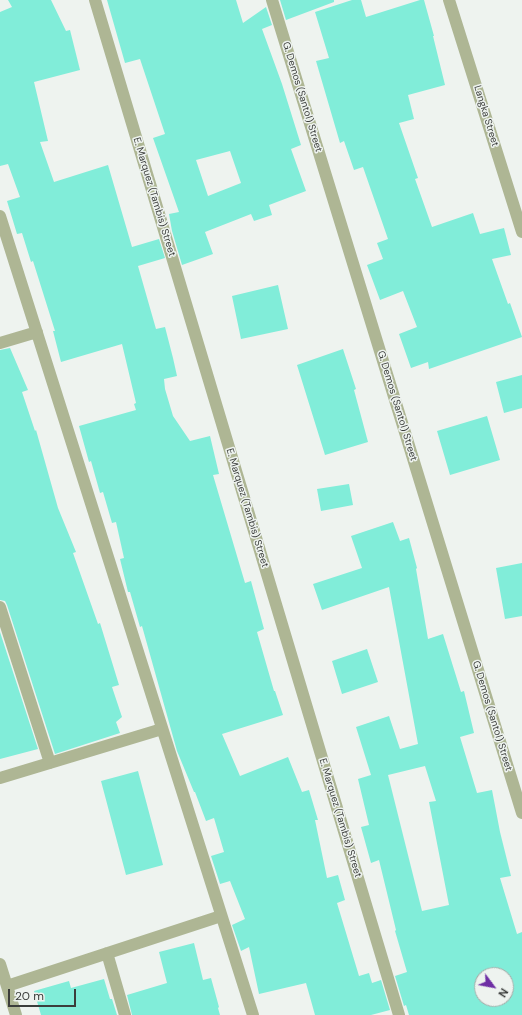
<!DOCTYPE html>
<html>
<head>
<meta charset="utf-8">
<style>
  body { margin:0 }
  #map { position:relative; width:522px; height:1015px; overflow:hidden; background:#eef3ef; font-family:"DM Sans",sans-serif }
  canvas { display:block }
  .north { position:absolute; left:474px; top:967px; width:40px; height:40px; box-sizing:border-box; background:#eef3ef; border:1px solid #a6aaa7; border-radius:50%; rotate:122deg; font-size:11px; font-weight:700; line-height:16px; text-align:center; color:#3b3d3b }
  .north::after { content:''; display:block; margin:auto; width:14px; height:18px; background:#6e2fa4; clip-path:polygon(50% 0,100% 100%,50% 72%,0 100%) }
  .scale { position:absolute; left:8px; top:989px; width:68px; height:18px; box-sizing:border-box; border:2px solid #3b3d3b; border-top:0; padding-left:5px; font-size:12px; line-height:14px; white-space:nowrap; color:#3b3d3b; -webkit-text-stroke:3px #eef3ef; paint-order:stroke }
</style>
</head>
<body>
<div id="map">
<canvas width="522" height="1015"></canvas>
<div class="north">N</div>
<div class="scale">20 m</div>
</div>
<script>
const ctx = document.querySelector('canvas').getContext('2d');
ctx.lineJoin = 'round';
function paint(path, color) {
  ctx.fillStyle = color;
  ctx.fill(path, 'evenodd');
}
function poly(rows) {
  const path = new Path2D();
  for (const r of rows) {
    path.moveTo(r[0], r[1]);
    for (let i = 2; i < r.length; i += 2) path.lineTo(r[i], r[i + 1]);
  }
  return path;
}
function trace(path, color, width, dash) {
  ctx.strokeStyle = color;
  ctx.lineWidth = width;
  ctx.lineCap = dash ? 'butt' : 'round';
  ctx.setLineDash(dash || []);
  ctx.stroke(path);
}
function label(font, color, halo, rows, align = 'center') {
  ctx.font = font + ' "DM Sans",sans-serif';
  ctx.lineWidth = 3;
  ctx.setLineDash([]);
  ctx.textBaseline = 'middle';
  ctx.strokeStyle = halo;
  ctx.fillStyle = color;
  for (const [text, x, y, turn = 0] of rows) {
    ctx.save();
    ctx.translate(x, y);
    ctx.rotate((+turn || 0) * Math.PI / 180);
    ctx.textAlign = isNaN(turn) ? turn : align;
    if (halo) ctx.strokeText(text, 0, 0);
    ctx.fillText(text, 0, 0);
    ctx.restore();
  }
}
const building = poly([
  [8,0,51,0,66,31,70,30,80,70,34,82,48,141,40,142,54,182,108,165,132,247,159,239,165,258,138,266,156,329,165,327,173,358,177,376,164,379,165,389,173,416,190,441,210,436,219,474,213,475,245,583,251,581,264,629,257,632,274,691,275,691,283,715,222,734,240,776,288,757,302,792,309,790,318,820,315,820,327,878,338,875,345,900,337,903,359,976,369,973,372,983,381,980,390,1010,371,1015,315,1015,306,983,259,994,249,947,241,951,232,925,245,919,230,881,220,884,211,856,224,852,214,818,206,821,195,792,194,792,177,751,142,626,140,627,130,592,128,592,120,559,124,558,116,522,112,523,103,492,100,493,91,461,89,462,79,426,136,410,134,404,136,403,122,344,61,362,53,331,55,331,33,261,31,262,22,233,17,234,7,201,20,197,8,164,0,166,0,12,12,7],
  [107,0,236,0,243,23,266,7,272,25,262,29,282,84,301,145,291,149,306,191,269,205,272,215,254,221,251,214,205,232,213,254,182,265,172,231,169,214,179,212,153,138,165,134,140,59,125,63],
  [230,151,241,183,208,196,196,160],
  [280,0,334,0,334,2,286,20],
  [352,0,361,0,366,17,420,0,424,0,434,36,433,36,445,85,408,95,414,119,399,123,418,178,415,179,432,227,473,213,480,234,504,228,511,255,492,259,508,304,510,303,522,337,429,369,428,362,411,368,399,334,417,327,403,291,380,300,367,265,383,259,377,243,388,239,363,167,354,170,344,141,340,143,316,61,329,58,315,12],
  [278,285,288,329,241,339,232,296],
  [10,348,28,390,22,392,35,431,36,430,58,508,76,552,73,553,98,624,100,623,119,685,112,687,122,717,116,722,120,733,55,754,7,605,5,601,0,600,0,350],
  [343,349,356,389,354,390,368,442,325,455,297,365],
  [522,375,522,408,504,413,496,382],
  [487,416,500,460,450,475,437,431],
  [349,484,353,505,321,511,317,489],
  [393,522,400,541,409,538,417,568,416,569,428,639,443,634,461,692,464,691,474,733,460,737,477,793,492,790,500,832,511,876,500,878,517,934,522,932,522,1015,409,1015,406,1005,404,1006,395,976,407,972,395,931,396,930,379,860,371,863,361,827,369,825,358,779,371,775,356,727,389,716,400,749,418,744,389,587,322,610,313,584,362,568,351,536],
  [425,766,436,801,429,802,449,905,422,911,388,775],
  [482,975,506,975,506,999,482,999],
  [522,563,522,616,505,619,496,568],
  [0,632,38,749,0,759],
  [367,649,378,682,342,694,332,661],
  [138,771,163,865,126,875,101,781],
  [194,943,203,980,211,978,219,1007,218,1008,220,1015,132,1015,127,995,167,983,159,952],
  [104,979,110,999,112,999,117,1015,41,1015,34,991,69,981,71,988]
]);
const street = poly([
  [95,0,399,1015],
  [272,0,522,813],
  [449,0,522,232],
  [0,216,253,1015],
  [0,343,37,332],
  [0,607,50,763],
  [0,778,162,729],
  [107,953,125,1015],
  [0,964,16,1015],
  [7,986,221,916]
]);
const streetNames = [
  ["G. Demos (Santol) Street",302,97,73],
  ["Langka Street",486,116,73],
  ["E. Marquez (Tambis) Street",154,197,73],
  ["G. Demos (Santol) Street",397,406,73],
  ["E. Marquez (Tambis) Street",247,508,73],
  ["G. Demos (Santol) Street",492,716,73],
  ["E. Marquez (Tambis) Street",340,818,73]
];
paint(building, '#81edd9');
trace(street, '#aeb694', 12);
label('10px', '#3b3d3b', '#eef3ef', streetNames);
</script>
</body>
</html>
